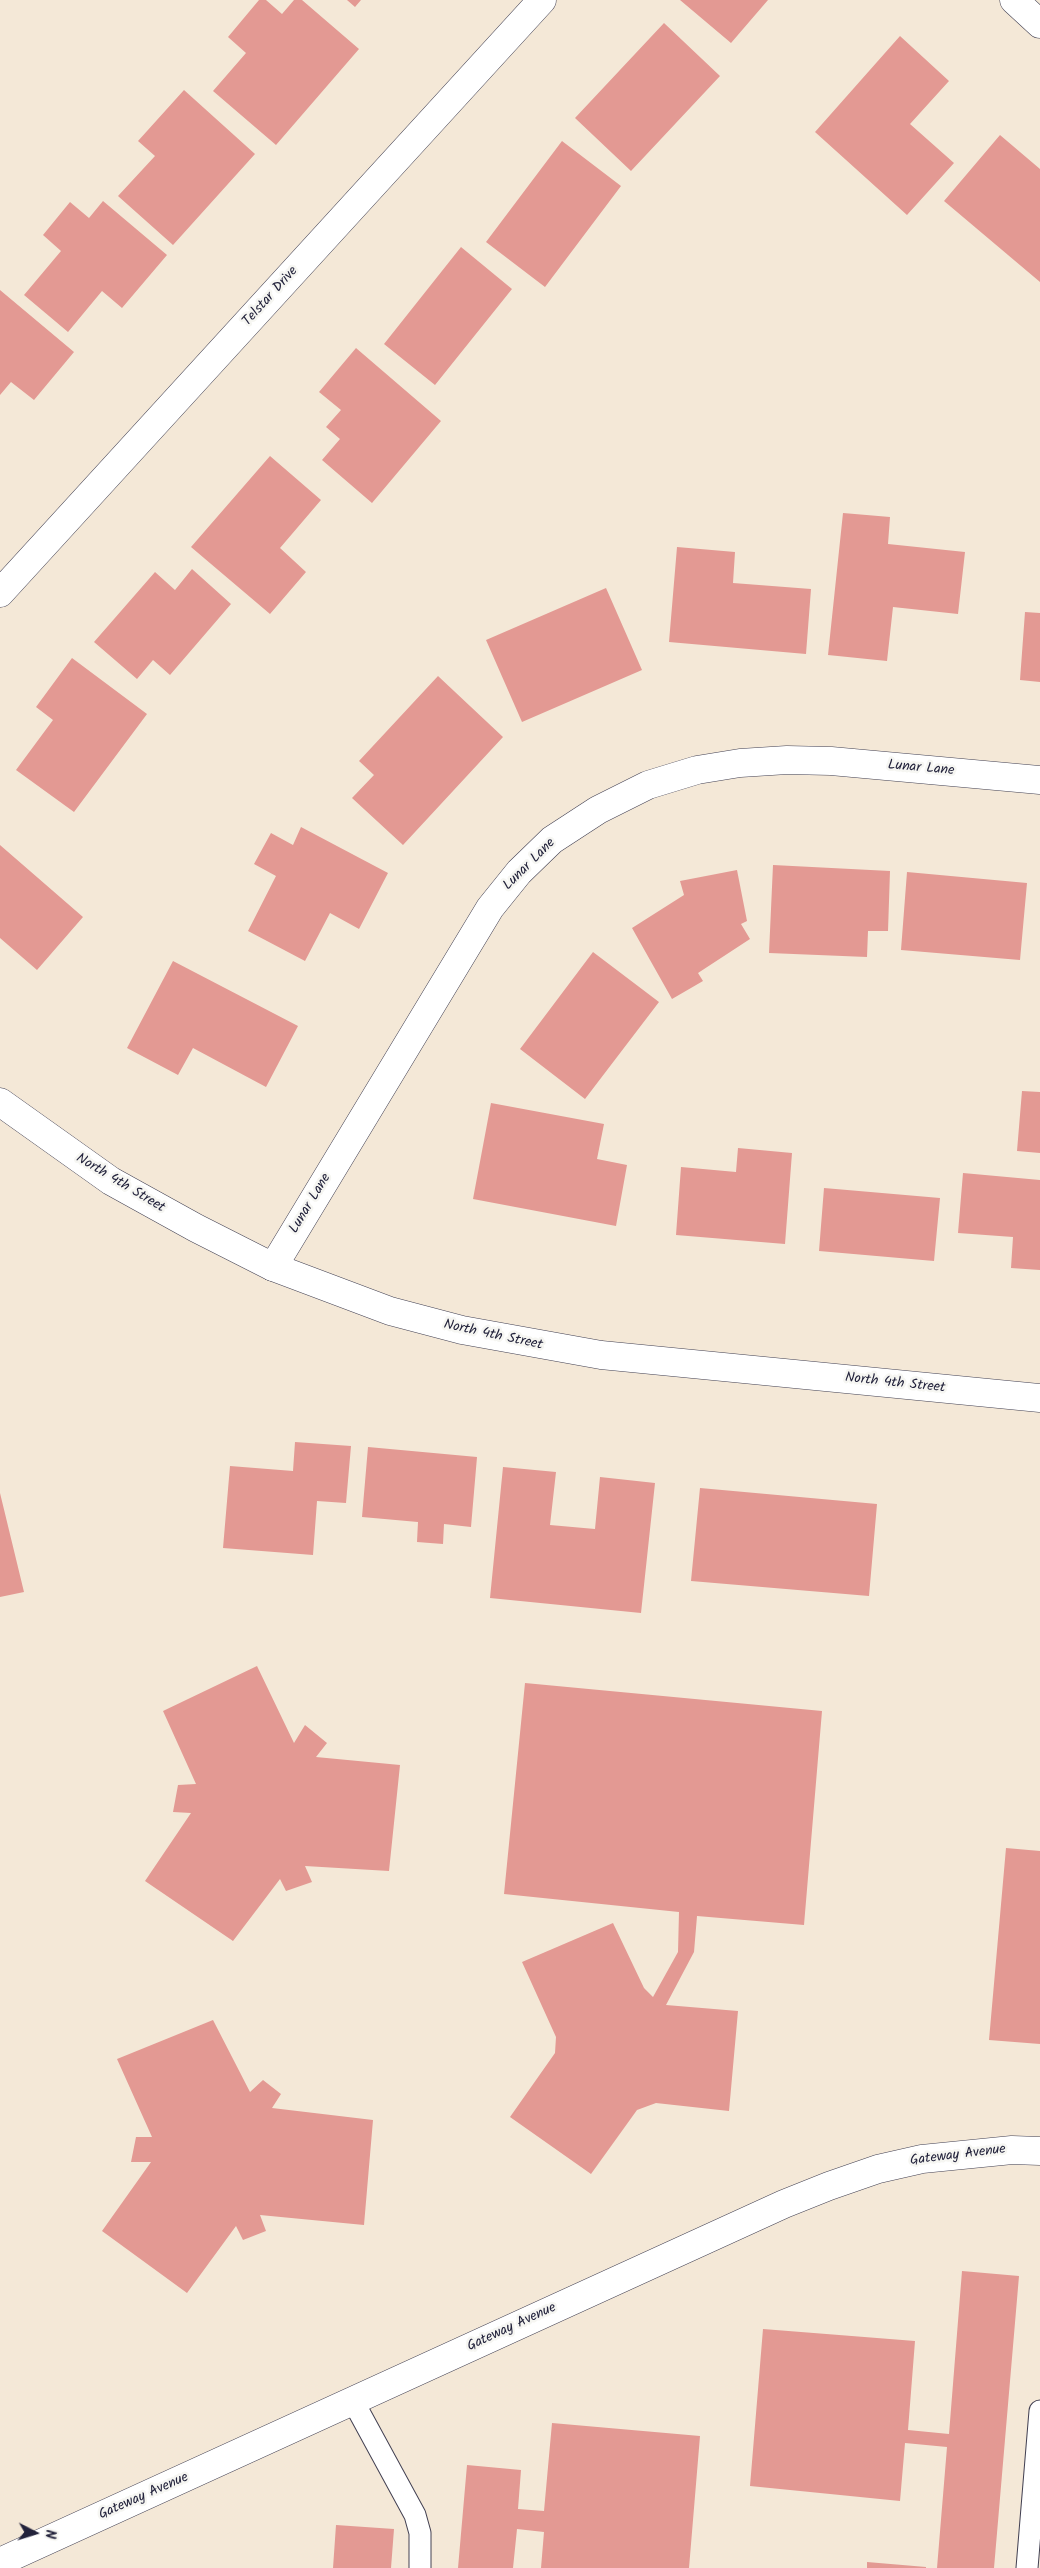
<!DOCTYPE html>
<html>
<head>
<meta charset="utf-8">
<style>
  body { margin:0 }
  #map { position:relative; width:1040px; height:2568px; overflow:hidden; background:#f4e8d7; font-family:Kalam,sans-serif }
  canvas { display:block }
  .north { position:absolute; left:10px; top:2508px; width:50px; height:50px; -webkit-text-stroke:4px #f6f6f2; paint-order:stroke; rotate:95deg; font-size:14px; font-weight:700; line-height:20px; text-align:center; color:#22223b }
  .north::after { content:''; display:block; margin:auto; width:18px; height:22px; background:#22223b; clip-path:polygon(50% 0,100% 100%,50% 72%,0 100%) }
</style>
</head>
<body>
<div id="map">
<canvas width="1040" height="2568"></canvas>
<div class="north">N</div>
</div>
<script>
const ctx = document.querySelector('canvas').getContext('2d');
ctx.lineJoin = 'round';
function paint(path, color) {
  ctx.fillStyle = color;
  ctx.fill(path, 'evenodd');
}
function poly(rows) {
  const path = new Path2D();
  for (const r of rows) {
    path.moveTo(r[0], r[1]);
    for (let i = 2; i < r.length; i += 2) path.lineTo(r[i], r[i + 1]);
  }
  return path;
}
function trace(path, color, width, dash) {
  ctx.strokeStyle = color;
  ctx.lineWidth = width;
  ctx.lineCap = dash ? 'butt' : 'round';
  ctx.setLineDash(dash || []);
  ctx.stroke(path);
}
function label(font, color, halo, rows, align = 'center') {
  ctx.font = font + ' Kalam,sans-serif';
  ctx.lineWidth = 5;
  ctx.setLineDash([]);
  ctx.textBaseline = 'middle';
  ctx.strokeStyle = halo;
  ctx.fillStyle = color;
  for (const [text, x, y, turn = 0] of rows) {
    ctx.save();
    ctx.translate(x, y);
    ctx.rotate((+turn || 0) * Math.PI / 180);
    ctx.textAlign = isNaN(turn) ? turn : align;
    if (halo) ctx.strokeText(text, 0, 0);
    ctx.fillText(text, 0, 0);
    ctx.restore();
  }
}
const building = poly([
  [259,0,266,0,282,14,294,0,302,0,359,49,276,145,213,91,246,53,228,37],
  [347,0,361,0,355,7],
  [680,0,768,0,731,43],
  [664,23,720,76,631,171,575,118],
  [900,36,949,81,910,124,954,163,907,215,815,132],
  [184,90,255,154,173,245,118,196,155,156,138,141],
  [1000,135,1040,169,1040,282,944,201],
  [562,141,621,186,545,287,486,242],
  [103,201,167,255,122,308,102,291,68,332,24,295,61,251,43,235,70,202,89,218],
  [461,247,512,289,435,385,384,344],
  [0,290,74,352,34,400,11,382,0,395],
  [356,348,441,421,372,503,322,460,340,439,326,427,341,410,319,392],
  [270,456,321,500,280,548,306,572,270,614,191,547],
  [843,513,890,517,888,544,965,552,958,614,893,607,887,661,828,655],
  [677,547,735,552,733,583,811,589,806,654,669,642],
  [192,569,231,604,170,675,153,660,137,679,94,642,155,572,175,590],
  [606,588,642,670,522,722,486,640],
  [1025,612,1040,613,1040,682,1020,680],
  [72,658,147,714,74,812,16,770,53,720,36,707],
  [438,676,503,737,403,845,352,798,374,775,359,761],
  [301,827,388,873,359,929,330,913,305,961,248,931,276,876,254,864,271,833,293,845],
  [0,845,83,917,37,970,0,938],
  [773,865,890,871,888,931,868,931,867,957,769,953],
  [737,870,747,921,741,924,750,939,698,973,703,981,672,999,632,928,684,895,680,881],
  [907,872,1027,883,1020,960,901,950],
  [593,952,659,1002,585,1099,520,1049],
  [173,961,298,1026,266,1087,193,1048,178,1075,127,1048],
  [1022,1091,1040,1092,1040,1153,1017,1151],
  [491,1103,604,1124,597,1159,627,1165,616,1226,473,1199],
  [738,1148,792,1153,785,1244,676,1235,681,1167,736,1172],
  [963,1173,1040,1180,1040,1270,1011,1268,1013,1237,958,1233],
  [824,1188,940,1198,934,1261,819,1251],
  [295,1442,351,1446,346,1503,317,1501,313,1555,223,1548,230,1466,293,1471],
  [368,1447,477,1457,471,1527,444,1524,443,1544,417,1542,418,1522,362,1517],
  [503,1467,556,1472,550,1525,595,1529,600,1477,655,1483,641,1613,490,1598],
  [700,1488,877,1504,869,1596,691,1581],
  [0,1493,24,1592,0,1597],
  [257,1666,294,1743,305,1725,327,1743,316,1757,400,1765,389,1871,305,1866,312,1882,286,1891,280,1879,233,1941,145,1881,191,1813,173,1812,178,1785,196,1784,163,1711],
  [525,1683,822,1711,804,1925,697,1916,694,1952,666,2005,738,2011,729,2111,656,2103,637,2110,591,2174,510,2117,555,2053,556,2037,522,1962,613,1923,644,1988,653,1997,678,1952,679,1912,504,1894],
  [1006,1848,1040,1851,1040,2044,989,2040],
  [213,2020,250,2092,263,2080,281,2094,272,2108,373,2120,364,2225,260,2215,266,2231,243,2240,236,2226,187,2293,102,2231,151,2162,131,2162,136,2137,152,2137,117,2059],
  [962,2271,1019,2276,994,2568,937,2568,947,2447,905,2443,900,2501,750,2486,763,2329,915,2341,908,2430,949,2434],
  [552,2423,700,2436,689,2568,541,2568,544,2532,517,2529,513,2568,458,2568,467,2465,521,2470,518,2509,544,2511],
  [336,2525,394,2529,391,2568,333,2568],
  [867,2562,926,2567,926,2568,867,2568]
]);
const service = poly([
  [353,2401,415,2515,420,2533,420,2568],
  [1027,2568,1040,2411]
]);
const minor = poly([
  [1014,0,1040,24],
  [0,593,542,0],
  [273,1267,490,908,519,872,552,840,598,810,648,785,697,770,740,763,787,760,831,761,1040,780],
  [0,2562,784,2204,829,2186,878,2169,922,2159,1012,2150,1040,2151]
]);
const tertiary = poly([
  [0,1102,111,1181,196,1228,273,1267,390,1311,462,1330,601,1355,1040,1398]
]);
const streetNames = [
  ["Telstar Drive",271,297,-48],
  ["Lunar Lane",921,769,5],
  ["Lunar Lane",530,865,-45],
  ["North 4th Street",120,1184,31],
  ["Lunar Lane",311,1204,-59],
  ["North 4th Street",493,1336,12],
  ["North 4th Street",895,1384,6],
  ["Gateway Avenue",958,2156,-7],
  ["Gateway Avenue",512,2328,-25],
  ["Gateway Avenue",144,2497,-24]
];
paint(building, '#e39993');
trace(service, '#424052', 23);
trace(minor, '#424052', 29);
trace(tertiary, '#424052', 29);
trace(service, '#fff', 21);
trace(minor, '#fff', 28);
trace(tertiary, '#fff', 28);
label('14px', '#22223b', '#f6f6f2', streetNames);
</script>
</body>
</html>
